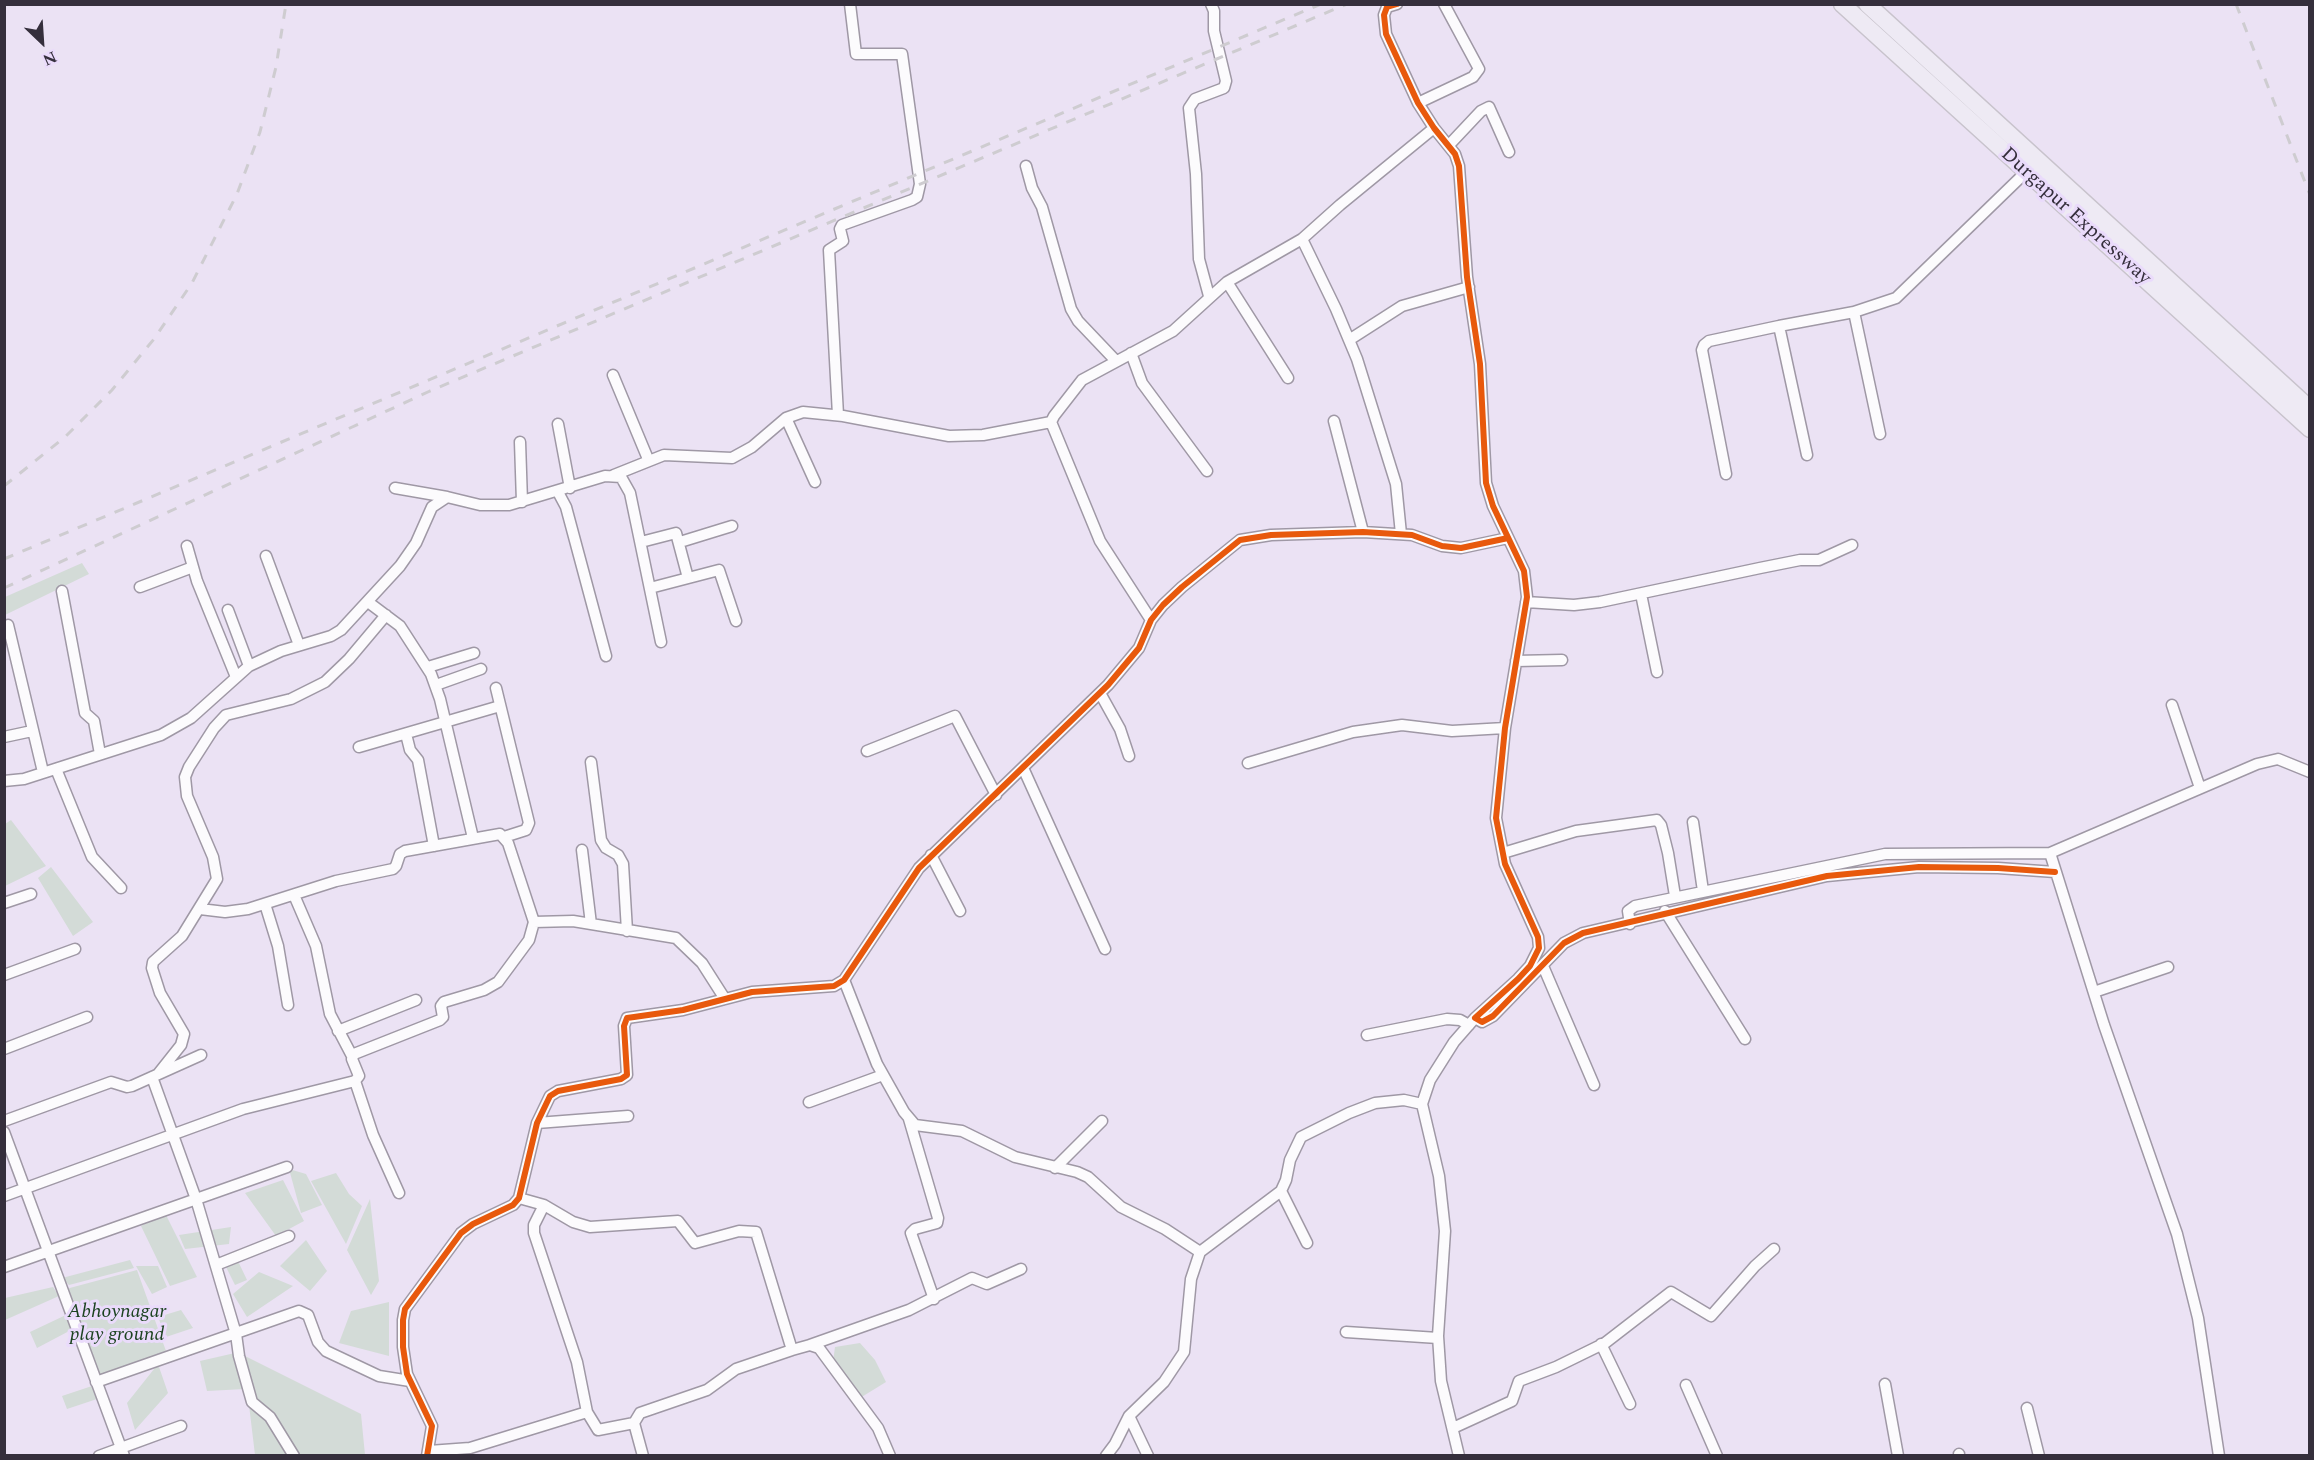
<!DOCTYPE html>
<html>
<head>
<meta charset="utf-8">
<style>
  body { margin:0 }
  #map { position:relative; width:2314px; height:1460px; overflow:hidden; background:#ebe2f4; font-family:Spectral,serif }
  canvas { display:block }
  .frame { position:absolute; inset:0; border:6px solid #352f3c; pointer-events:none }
  .north { position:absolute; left:12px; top:12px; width:60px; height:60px; -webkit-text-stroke:4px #eadbfb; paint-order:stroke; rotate:155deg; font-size:16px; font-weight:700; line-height:24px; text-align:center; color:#352f3c }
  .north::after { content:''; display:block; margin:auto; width:21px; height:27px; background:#352f3c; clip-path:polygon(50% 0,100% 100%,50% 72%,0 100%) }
</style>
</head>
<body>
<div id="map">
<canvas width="2314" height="1460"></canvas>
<div class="frame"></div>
<div class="north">N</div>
</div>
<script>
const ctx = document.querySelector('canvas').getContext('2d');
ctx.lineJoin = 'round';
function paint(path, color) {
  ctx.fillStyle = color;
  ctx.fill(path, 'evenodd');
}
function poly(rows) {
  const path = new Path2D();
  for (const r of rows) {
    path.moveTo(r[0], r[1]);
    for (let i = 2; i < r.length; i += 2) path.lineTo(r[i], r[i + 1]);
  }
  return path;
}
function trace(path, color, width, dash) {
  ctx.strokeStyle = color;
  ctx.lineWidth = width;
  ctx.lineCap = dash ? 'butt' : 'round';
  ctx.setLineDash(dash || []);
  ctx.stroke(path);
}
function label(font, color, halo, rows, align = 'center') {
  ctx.font = font + ' Spectral,serif';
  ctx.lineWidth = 6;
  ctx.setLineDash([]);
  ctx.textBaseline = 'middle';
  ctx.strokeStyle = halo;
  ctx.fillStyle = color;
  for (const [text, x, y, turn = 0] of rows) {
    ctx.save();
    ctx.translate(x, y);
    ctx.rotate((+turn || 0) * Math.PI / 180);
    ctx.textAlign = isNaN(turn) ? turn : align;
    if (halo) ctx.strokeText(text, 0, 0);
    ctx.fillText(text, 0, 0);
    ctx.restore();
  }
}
const green = poly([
  [82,563,89,574,5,615,5,597],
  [11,820,46,866,5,886,5,824],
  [51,867,93,922,73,936,38,878],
  [289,1169,306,1174,322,1205,301,1213],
  [336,1173,349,1194,362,1206,346,1244,311,1181],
  [283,1180,304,1221,276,1236,245,1193],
  [370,1199,379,1281,371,1295,347,1250],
  [165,1213,197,1277,170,1286,141,1226],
  [231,1227,229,1244,185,1249,179,1235],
  [306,1240,327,1271,310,1291,280,1266],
  [237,1259,247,1280,235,1285,224,1263],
  [130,1260,134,1268,69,1285,62,1278],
  [136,1266,158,1266,167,1287,152,1294],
  [137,1270,166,1351,95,1377,66,1289],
  [259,1272,293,1286,247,1317,233,1294],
  [53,1287,59,1296,5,1320,5,1298],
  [389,1302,389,1356,339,1343,351,1311],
  [181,1310,193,1328,166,1337,158,1317],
  [68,1314,73,1329,37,1348,30,1332],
  [860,1343,875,1360,886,1382,860,1398,833,1362,835,1347],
  [235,1353,245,1389,207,1391,200,1361],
  [243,1355,361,1414,365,1455,255,1455],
  [158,1364,168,1393,135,1430,127,1403],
  [95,1385,100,1398,67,1409,62,1396]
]);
const minor = poly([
  [1397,4,1387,7,1384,15,1386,34,1418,103,1434,128,1455,154,1459,166,1467,277,1480,364,1486,483,1493,506,1524,571,1527,597,1505,728,1496,818,1505,864,1538,937,1539,948,1530,966,1518,979,1475,1018,1482,1022,1493,1016,1564,943,1583,933,1827,876,1919,867,1998,868,2055,872],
  [1418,103,1473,77,1479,69,1444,4],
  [1449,145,1481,111,1489,107,1509,152],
  [1026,166,1032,188,1042,207,1071,309,1078,321,1116,361],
  [1302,239,1336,309,1357,359,1396,484,1401,534],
  [1227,282,1288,378],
  [1209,296,1199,259,1196,174,1189,108,1195,99,1224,88,1226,81,1214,31,1214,11,1211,4],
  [1854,312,1880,434],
  [1779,326,1807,455],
  [1349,340,1402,306,1469,287],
  [1131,353,1142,383,1207,471],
  [613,375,648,459],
  [838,415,829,250,843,241,840,229,842,225,912,200,917,197,920,184,902,54,856,54,850,4],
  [786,418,815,482],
  [1334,421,1363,532],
  [558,424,570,488],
  [520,442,522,502],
  [1726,474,1702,350,1704,345,1709,341,1779,326,1854,312,1896,298,2026,172],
  [614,475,664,455,732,458,752,447,786,418,803,412,843,416,949,436,983,435,1051,422],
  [395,488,447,497],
  [558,492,566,507,606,656],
  [641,542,676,533,688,578],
  [680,542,732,526],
  [187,546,197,581,236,677],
  [266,556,299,645],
  [140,587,193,567],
  [650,588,719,570,736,621],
  [62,591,85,713,94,721,100,754],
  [1641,594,1657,672],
  [368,602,400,626,431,674,440,699,473,838],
  [1526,602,1574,605,1600,602,1760,568,1800,560,1819,560,1852,545],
  [228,610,249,666],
  [1151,620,1100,541,1051,422,1054,416,1082,380,1173,331,1227,282,1302,239,1340,205,1434,128],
  [8,625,43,772],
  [1516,661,1562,660],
  [428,667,474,653],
  [436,685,481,669],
  [496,688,529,823,526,830,504,837],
  [1100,693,1120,729,1129,756],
  [2172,705,2200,788],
  [406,734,410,750,418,760,434,846],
  [4,737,32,731],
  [359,747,500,706],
  [867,751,955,716,996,795],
  [591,762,601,840,606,848,618,855,623,864,627,931],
  [1248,763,1353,732,1402,725,1452,731,1505,728],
  [56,769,92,857,121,888],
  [1024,770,1105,949],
  [4,781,24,779,161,735,191,718,249,666,281,651,331,636,341,630,400,566,416,543,432,507,447,497,480,505,509,505,605,476,621,477,630,493,661,642],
  [1693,822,1703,891],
  [582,850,591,924],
  [1503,853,1576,831,1657,820,1661,825,1668,853,1675,896],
  [931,855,960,911],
  [294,895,316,946,330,1014,352,1056],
  [4,903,31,894],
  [265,904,278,946,288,1005],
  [1665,911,1745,1039],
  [534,922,573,921,676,938,702,963,725,999],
  [1630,924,1628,911,1635,906,1885,854,2050,853],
  [1543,966,1594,1085],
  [4,975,75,949],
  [844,980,877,1064,904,1112,915,1125,962,1131,1015,1157,1077,1172,1088,1177,1121,1207,1165,1229,1200,1252],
  [2094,992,2168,967],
  [338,1031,416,1000],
  [1367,1035,1447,1019,1460,1020,1469,1025],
  [4,1049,87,1017],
  [158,1074,181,1045,184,1034,160,993,152,968,153,962,182,936,217,879,213,857,187,796,185,777,189,767,214,728,226,715,291,699,325,682,349,659,386,615],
  [152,1077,196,1199,236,1334,239,1356,252,1402,270,1417,294,1456],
  [355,1081,373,1135,399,1193],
  [809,1102,883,1075],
  [909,1119,938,1218,937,1223,915,1229,911,1233,934,1299],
  [4,1121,111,1082,127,1087,132,1086,201,1055],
  [537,1123,628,1116],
  [4,1132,124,1456],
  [1055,1168,1102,1121],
  [1281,1191,1307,1243],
  [4,1196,243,1109,355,1081,359,1076,352,1059,354,1054,440,1020,443,1017,441,1006,444,1002,484,990,498,982,529,940,534,922,508,843,500,834,405,851,400,854,396,866,393,869,336,881,248,909,225,912,200,909],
  [519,1198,544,1205,573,1222,590,1227,678,1221,695,1243,739,1231,756,1232,792,1350,810,1345,819,1348,878,1428,890,1456],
  [216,1265,289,1236],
  [4,1267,287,1167],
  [1346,1332,1438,1338],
  [1601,1344,1630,1404],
  [810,1345,909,1310,972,1278,987,1284,1021,1269],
  [96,1382,299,1311,308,1315,318,1342,326,1351,379,1376,410,1381],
  [1885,1384,1898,1456],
  [1686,1385,1717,1456],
  [2027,1408,2039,1456],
  [587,1412,598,1430,634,1423],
  [1129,1416,1148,1456],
  [1453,1428,1512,1401,1519,1381,1556,1367,1605,1343,1671,1292,1711,1316,1755,1266,1774,1249],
  [429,1451,470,1448,587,1412,577,1362,534,1233,534,1225,544,1205],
  [1959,1454,1959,1456],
  [99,1456,181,1426],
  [427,1456,432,1426,407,1374,403,1347,403,1320,405,1309,461,1233,473,1224,513,1205,519,1198,537,1123,550,1096,558,1091,621,1079,627,1075,624,1026,627,1018,683,1010,752,992,834,986,844,980,919,868,1108,685,1139,648,1151,620,1163,605,1182,587,1240,540,1271,535,1363,532,1412,535,1442,546,1461,548,1508,538],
  [643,1456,634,1423,640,1413,707,1390,736,1369,792,1350],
  [1106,1456,1115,1444,1129,1416,1164,1382,1184,1352,1191,1279,1200,1252,1281,1191,1286,1180,1290,1160,1301,1137,1349,1113,1375,1103,1404,1100,1422,1104],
  [1459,1456,1441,1381,1438,1336,1445,1231,1439,1176,1422,1104,1430,1080,1454,1042,1475,1018],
  [2219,1456,2198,1318,2177,1234,2104,1025,2050,853,2257,764,2278,759,2310,772]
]);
const trunk = poly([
  [1842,4,2310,429],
  [1867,4,2310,409]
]);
const rail = poly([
  [2236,4,2310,195],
  [4,486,65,437,112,390,154,339,192,283,237,194,260,132,276,67,286,4],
  [4,559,1321,4],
  [4,588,430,391,1347,4]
]);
const cycleway = poly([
  [1397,4,1387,7,1384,15,1386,34,1418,103,1434,128,1455,154,1459,166,1467,277,1480,364,1486,483,1493,506,1524,571,1527,597,1505,728,1496,818,1505,864,1538,937,1539,948,1530,966,1518,979,1475,1018,1482,1022,1493,1016,1564,943,1583,933,1827,876,1919,867,1998,868,2055,872],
  [427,1456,432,1426,407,1374,403,1347,403,1320,405,1309,461,1233,473,1224,513,1205,519,1198,537,1123,550,1096,558,1091,621,1079,627,1075,624,1026,627,1018,683,1010,752,992,834,986,844,980,919,868,1108,685,1139,648,1151,620,1163,605,1182,587,1240,540,1271,535,1363,532,1412,535,1442,546,1461,548,1508,538]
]);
const streetNames = [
  ["Durgapur Expressway",2075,217,42]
];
const parkNames = [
  ["Abhoynagar",117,1313],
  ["play ground",117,1336]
];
paint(green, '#d3dbd7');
trace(minor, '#9f98a5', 13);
trace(trunk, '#c8c3cc', 19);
trace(minor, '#fcfbfd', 10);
trace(trunk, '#eeeaf4', 16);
trace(rail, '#ceccd0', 3, [10, 10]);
trace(cycleway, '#e8590c', 6);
label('20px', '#352f3c', '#eadbfb', streetNames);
label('italic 20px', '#1c4320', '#eadbfb', parkNames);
</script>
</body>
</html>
